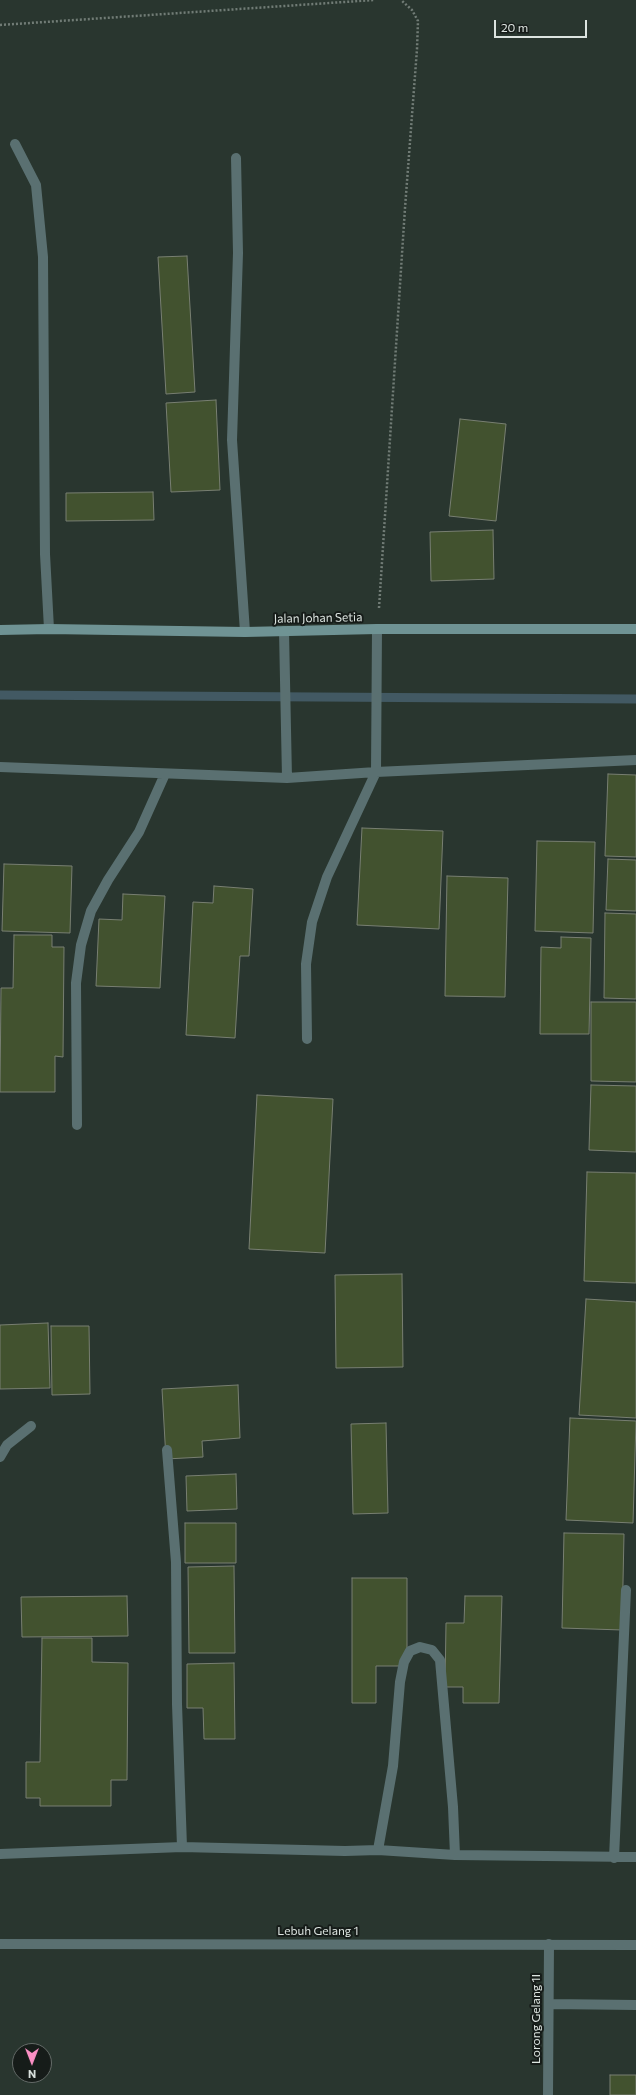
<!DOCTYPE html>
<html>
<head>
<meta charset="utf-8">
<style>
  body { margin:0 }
  #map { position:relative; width:636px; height:2095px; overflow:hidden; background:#29362f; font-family:Commissioner,sans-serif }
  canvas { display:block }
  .north { position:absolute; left:12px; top:2043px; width:40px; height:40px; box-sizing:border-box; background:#161c19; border:1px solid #656c69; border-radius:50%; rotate:180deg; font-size:11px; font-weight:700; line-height:16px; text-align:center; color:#dce4e0 }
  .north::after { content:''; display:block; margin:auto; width:14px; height:18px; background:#fb8fc4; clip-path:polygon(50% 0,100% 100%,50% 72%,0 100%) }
  .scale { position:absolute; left:494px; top:20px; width:93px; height:18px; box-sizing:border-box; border:2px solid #dce4e0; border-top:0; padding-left:5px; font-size:12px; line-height:14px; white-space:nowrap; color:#dce4e0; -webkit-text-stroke:3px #161c19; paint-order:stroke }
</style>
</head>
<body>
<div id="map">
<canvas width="636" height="2095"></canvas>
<div class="north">N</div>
<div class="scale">20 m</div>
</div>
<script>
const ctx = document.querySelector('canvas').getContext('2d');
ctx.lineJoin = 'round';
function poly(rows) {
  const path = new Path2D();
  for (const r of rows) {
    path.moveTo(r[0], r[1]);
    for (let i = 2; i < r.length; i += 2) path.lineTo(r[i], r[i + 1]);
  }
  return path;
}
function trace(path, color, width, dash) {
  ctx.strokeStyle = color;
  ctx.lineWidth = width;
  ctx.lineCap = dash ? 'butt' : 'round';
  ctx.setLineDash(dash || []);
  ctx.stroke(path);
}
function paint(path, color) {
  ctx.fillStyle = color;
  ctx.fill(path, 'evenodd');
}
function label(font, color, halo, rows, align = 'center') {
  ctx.font = font + ' Commissioner,sans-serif';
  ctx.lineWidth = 4;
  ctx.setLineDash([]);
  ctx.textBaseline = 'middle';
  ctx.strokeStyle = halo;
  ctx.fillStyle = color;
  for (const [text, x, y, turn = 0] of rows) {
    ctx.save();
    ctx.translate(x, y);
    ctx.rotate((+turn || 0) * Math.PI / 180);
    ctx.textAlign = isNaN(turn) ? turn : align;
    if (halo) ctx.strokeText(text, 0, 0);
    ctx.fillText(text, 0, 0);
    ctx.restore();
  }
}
const stream = poly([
  [0,695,636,699]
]);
const building = poly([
  [187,256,195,392,166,394,158,257,187,256],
  [216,400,220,490,171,492,166,403,216,400],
  [460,419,506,424,496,521,449,516,460,419],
  [153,492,154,520,66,521,66,493,153,492],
  [493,530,494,579,431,581,430,532,493,530],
  [608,774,636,775,636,857,605,856,608,774],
  [362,828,443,831,439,929,357,925,362,828],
  [537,841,595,842,593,933,535,931,537,841],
  [608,859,636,860,636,911,606,910,608,859],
  [4,864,72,866,70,933,2,931,4,864],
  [447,876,508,878,505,997,445,996,447,876],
  [214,886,253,889,249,956,240,956,235,1038,186,1035,193,902,213,903,214,886],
  [123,894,165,896,160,988,96,986,99,919,122,920,123,894],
  [605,913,636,914,636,999,604,998,605,913],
  [14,935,52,935,52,947,64,947,63,1057,55,1056,55,1092,0,1092,1,988,13,988,14,935],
  [561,937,591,938,589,1034,540,1034,541,947,561,948,561,937],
  [591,1002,636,1002,636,1082,591,1081,591,1002],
  [591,1085,636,1086,636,1152,589,1150,591,1085],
  [257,1095,333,1099,325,1253,249,1249,257,1095],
  [587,1172,636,1173,636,1283,584,1281,587,1172],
  [402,1274,403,1367,336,1368,335,1275,402,1274],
  [586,1299,636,1302,636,1418,579,1415,586,1299],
  [48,1323,50,1388,0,1389,0,1325,48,1323],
  [51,1326,89,1326,90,1394,52,1395,51,1326],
  [238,1385,240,1438,202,1441,203,1457,166,1459,162,1389,238,1385],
  [570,1418,636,1421,633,1523,566,1520,570,1418],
  [386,1423,388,1513,353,1514,351,1424,386,1423],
  [236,1474,237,1509,187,1511,186,1476,236,1474],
  [185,1523,236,1523,236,1563,185,1563,185,1523],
  [564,1533,624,1534,622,1630,562,1628,564,1533],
  [234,1566,235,1653,189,1653,188,1567,234,1566],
  [352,1578,407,1578,407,1666,376,1666,376,1703,352,1703,352,1578],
  [127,1596,128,1636,22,1637,21,1597,127,1596],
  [465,1596,502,1596,499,1703,463,1703,463,1687,445,1687,446,1623,464,1623,465,1596],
  [42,1638,92,1638,92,1662,128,1663,127,1780,111,1780,111,1806,40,1806,40,1798,26,1798,26,1762,40,1762,42,1638],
  [234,1663,235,1739,204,1739,203,1708,187,1708,187,1664,234,1663],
  [610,2075,636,2075,636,2095,610,2095,610,2075]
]);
const path = poly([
  [0,25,374,0],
  [379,608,405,208,417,49,418,21,412,10,401,0]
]);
const service = poly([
  [15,144,36,185,43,257,45,554,49,629],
  [236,158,238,253,232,440,245,632]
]);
const minor = poly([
  [284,631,287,778],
  [0,767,287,778,376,772,636,760],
  [307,1039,306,964,312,922,327,877,376,772,377,629],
  [77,1125,76,983,81,945,91,911,108,880,139,832,165,774],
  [167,1450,176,1562,177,1704,182,1847],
  [0,1457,7,1445,31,1426],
  [378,1850,393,1766,400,1682,404,1662,410,1651,420,1647,432,1650,440,1660,453,1807,455,1855],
  [0,1854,182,1847,345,1851,378,1850,455,1855,636,1857],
  [614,1858,626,1590],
  [549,2004,636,2005],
  [548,2095,549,1944]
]);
const tertiary = poly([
  [0,1944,636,1945]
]);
const secondary = poly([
  [0,630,49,629,245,632,377,629,636,629]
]);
const streetNames = [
  ["Jalan Johan Setia",318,618,-1],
  ["Lebuh Gelang 1",318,1931],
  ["Lorong Gelang 1I",536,2019,-90]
];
trace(stream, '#425963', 9);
paint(building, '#42522f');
trace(building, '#787f72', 1);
trace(path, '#717c76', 2.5, [2, 2]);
trace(service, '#5a7071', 10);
trace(minor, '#5a7071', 10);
trace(tertiary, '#5a7071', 10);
trace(secondary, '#6f9394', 10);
label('12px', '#dce4e0', '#161c19', streetNames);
</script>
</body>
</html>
